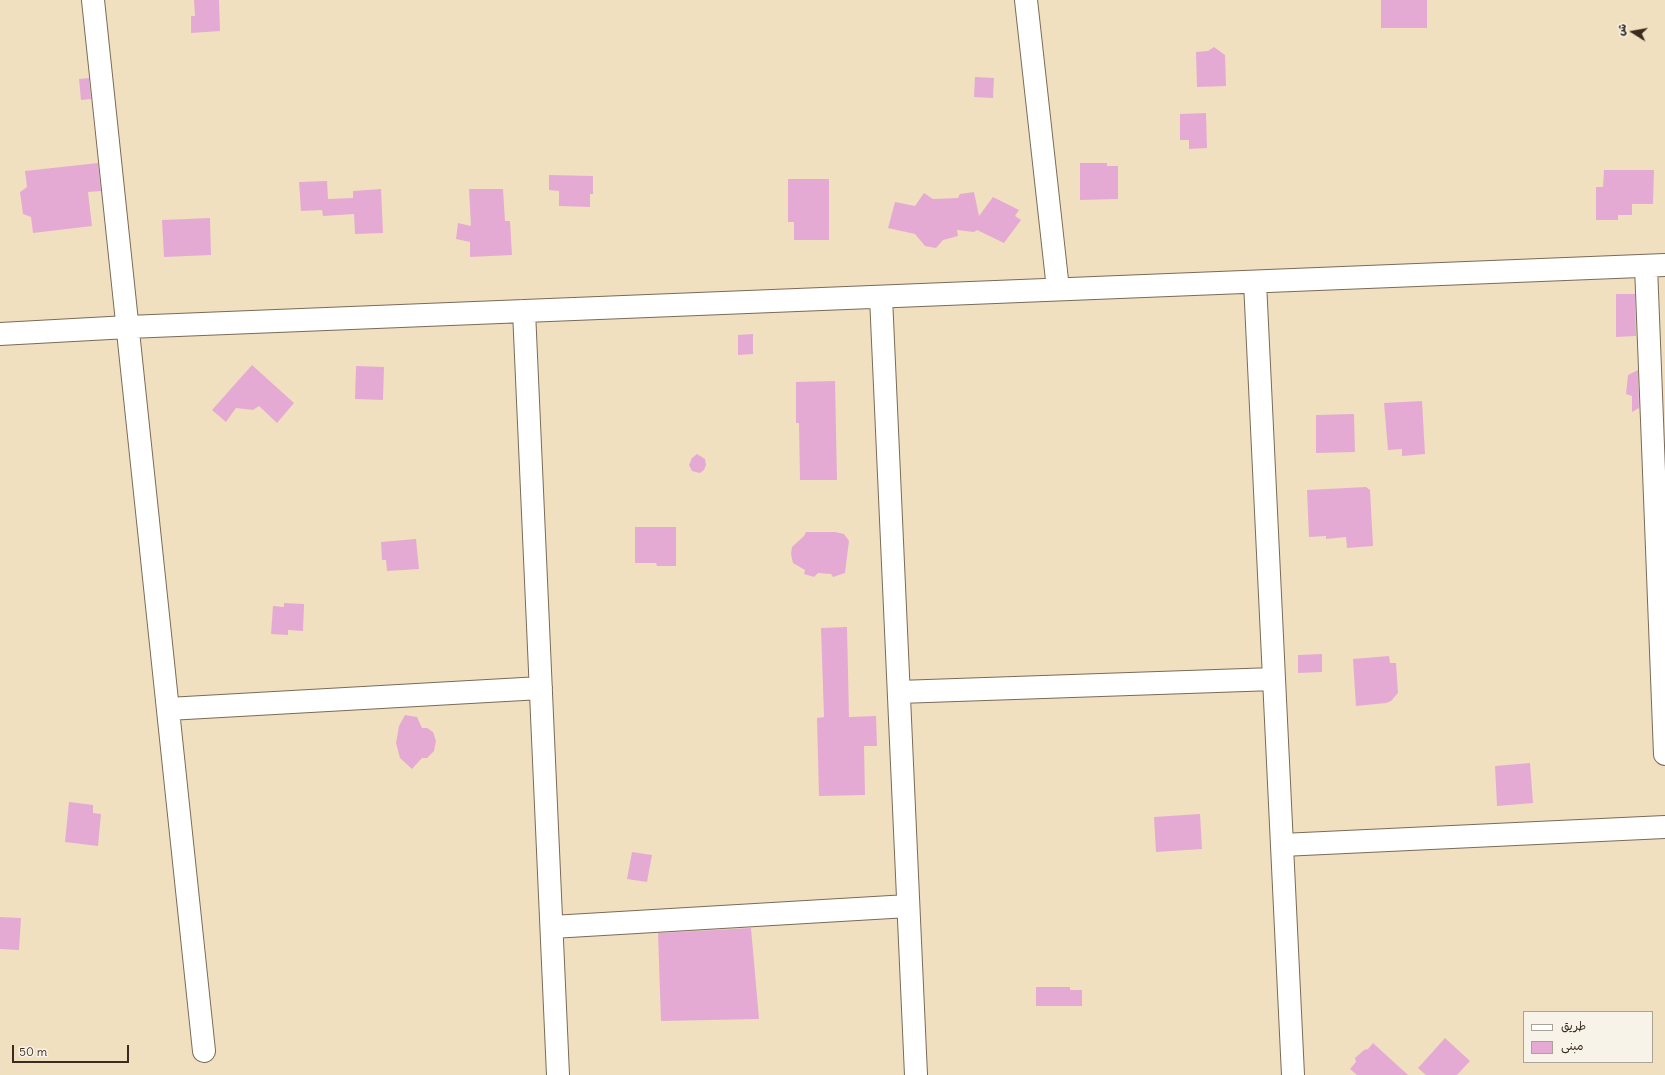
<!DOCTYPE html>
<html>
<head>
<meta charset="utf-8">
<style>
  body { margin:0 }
  #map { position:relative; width:1665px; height:1075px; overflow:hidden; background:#f0e0c0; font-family:Delius,"Playpen Sans Arabic",sans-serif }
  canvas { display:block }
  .legend { position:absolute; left:1523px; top:1011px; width:130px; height:52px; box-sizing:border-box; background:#f7f3e8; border:1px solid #aca397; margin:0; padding:5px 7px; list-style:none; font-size:12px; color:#3b2a1e }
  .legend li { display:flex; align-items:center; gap:8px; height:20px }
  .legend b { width:20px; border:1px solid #aca397 }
  .north { position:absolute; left:1613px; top:12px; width:40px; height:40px; -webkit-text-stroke:3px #f7f3e8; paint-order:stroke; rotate:281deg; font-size:11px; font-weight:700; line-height:16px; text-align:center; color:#3b2a1e }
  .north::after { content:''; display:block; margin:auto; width:14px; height:18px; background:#3b2a1e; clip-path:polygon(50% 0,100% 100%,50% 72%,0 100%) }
  .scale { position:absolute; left:12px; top:1045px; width:117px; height:18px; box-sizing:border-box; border:2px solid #3b2a1e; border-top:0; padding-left:5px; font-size:12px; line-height:14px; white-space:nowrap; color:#3b2a1e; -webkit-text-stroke:3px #f7f3e8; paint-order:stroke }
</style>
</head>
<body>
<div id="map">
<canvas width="1665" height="1075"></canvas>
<ul class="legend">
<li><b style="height:5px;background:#fff"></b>طريق</li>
<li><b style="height:11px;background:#e5aad3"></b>مبنى</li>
</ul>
<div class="north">ش</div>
<div class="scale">50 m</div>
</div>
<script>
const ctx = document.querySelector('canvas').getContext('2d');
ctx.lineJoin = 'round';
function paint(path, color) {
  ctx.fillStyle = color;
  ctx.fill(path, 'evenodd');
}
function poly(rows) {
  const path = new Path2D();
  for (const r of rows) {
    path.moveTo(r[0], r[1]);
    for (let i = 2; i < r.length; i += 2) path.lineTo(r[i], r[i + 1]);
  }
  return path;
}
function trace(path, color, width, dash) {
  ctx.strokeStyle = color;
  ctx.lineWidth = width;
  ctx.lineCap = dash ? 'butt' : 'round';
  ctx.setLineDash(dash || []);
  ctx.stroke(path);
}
const building = poly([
  [194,0,219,0,220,31,191,33,191,16,195,16],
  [1381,0,1427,0,1427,28,1381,28],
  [1214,47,1225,55,1226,86,1197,87,1196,52,1208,51],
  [975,77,994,78,993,98,974,97],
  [89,78,91,99,81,100,79,79],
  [1206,113,1207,148,1189,149,1189,140,1180,140,1180,114],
  [98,163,101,191,88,192,92,226,33,233,31,217,23,214,20,192,27,187,25,171],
  [1080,163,1107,163,1107,166,1118,166,1118,199,1080,200],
  [1604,170,1654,170,1653,204,1632,204,1632,215,1618,215,1618,220,1596,220,1596,187,1603,187],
  [549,175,593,176,593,194,590,194,590,207,559,206,559,191,549,190],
  [788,179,829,179,829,240,794,240,794,222,788,222],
  [327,181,328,199,353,198,353,191,381,189,383,233,355,234,354,214,323,216,322,210,301,211,299,182],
  [469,189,503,189,505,221,510,221,512,255,470,257,470,242,456,239,458,223,471,226],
  [974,192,979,216,993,197,1019,210,1015,216,1021,220,1004,243,977,230,974,232,957,230,958,236,943,240,936,248,925,246,915,234,888,228,895,202,915,206,924,193,933,199,958,198,960,194],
  [210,218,211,255,164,257,162,220],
  [1616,294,1635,294,1636,336,1616,337],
  [753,334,753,354,738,355,738,335],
  [252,365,294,403,277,423,259,406,253,410,236,408,226,422,212,410],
  [356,366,384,367,383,400,355,399],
  [1638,370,1639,408,1632,412,1632,396,1626,394,1628,375],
  [835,381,837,480,800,480,799,423,796,423,796,382],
  [1422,401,1425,454,1402,456,1402,449,1388,450,1384,403],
  [1354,414,1355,452,1316,453,1316,415],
  [697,454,705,459,706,465,704,470,700,473,692,471,689,465,692,458],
  [1366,487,1370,490,1373,546,1347,548,1346,537,1326,539,1326,536,1309,537,1307,490],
  [635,527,676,527,676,566,657,566,656,563,635,563],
  [806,532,835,532,844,534,849,541,845,573,833,577,831,574,818,573,814,577,804,574,805,570,793,563,791,554,792,547,804,536],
  [416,539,419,569,387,571,386,560,382,560,381,542],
  [284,603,304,604,303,631,288,630,288,635,271,634,273,606,284,607],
  [847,627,849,717,876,716,877,746,864,746,865,795,819,796,817,718,824,717,821,628],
  [1322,654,1322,672,1298,673,1298,655],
  [1389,656,1390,663,1396,663,1398,693,1391,701,1386,703,1356,706,1353,659],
  [405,715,417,717,422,728,427,728,433,732,436,741,434,751,427,758,422,758,412,769,400,758,396,743,399,726],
  [1530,763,1533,803,1497,806,1495,766],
  [69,802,93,805,93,813,101,814,98,846,65,842],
  [1200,814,1202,849,1156,852,1154,817],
  [632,852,652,855,647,882,627,879],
  [0,917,21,918,19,950,0,949],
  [751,928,759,1019,661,1021,658,933],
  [1036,987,1070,987,1070,990,1082,990,1082,1006,1036,1006],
  [1445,1038,1470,1061,1457,1075,1426,1075,1418,1068],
  [1373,1043,1408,1075,1357,1075,1350,1069,1356,1062,1355,1058,1364,1050,1368,1049]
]);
const minor = poly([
  [93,0,204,1051],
  [1026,0,1058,289],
  [1646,266,1665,754],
  [1255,282,1293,1075],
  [881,297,916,1075],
  [524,311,558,1075],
  [0,334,128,327,1665,265],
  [899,692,1274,679],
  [168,709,541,688],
  [1282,845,1665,827],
  [552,927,908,906]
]);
paint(building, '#e5aad3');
trace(minor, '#7a6a57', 24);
trace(minor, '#fff', 22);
</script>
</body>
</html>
